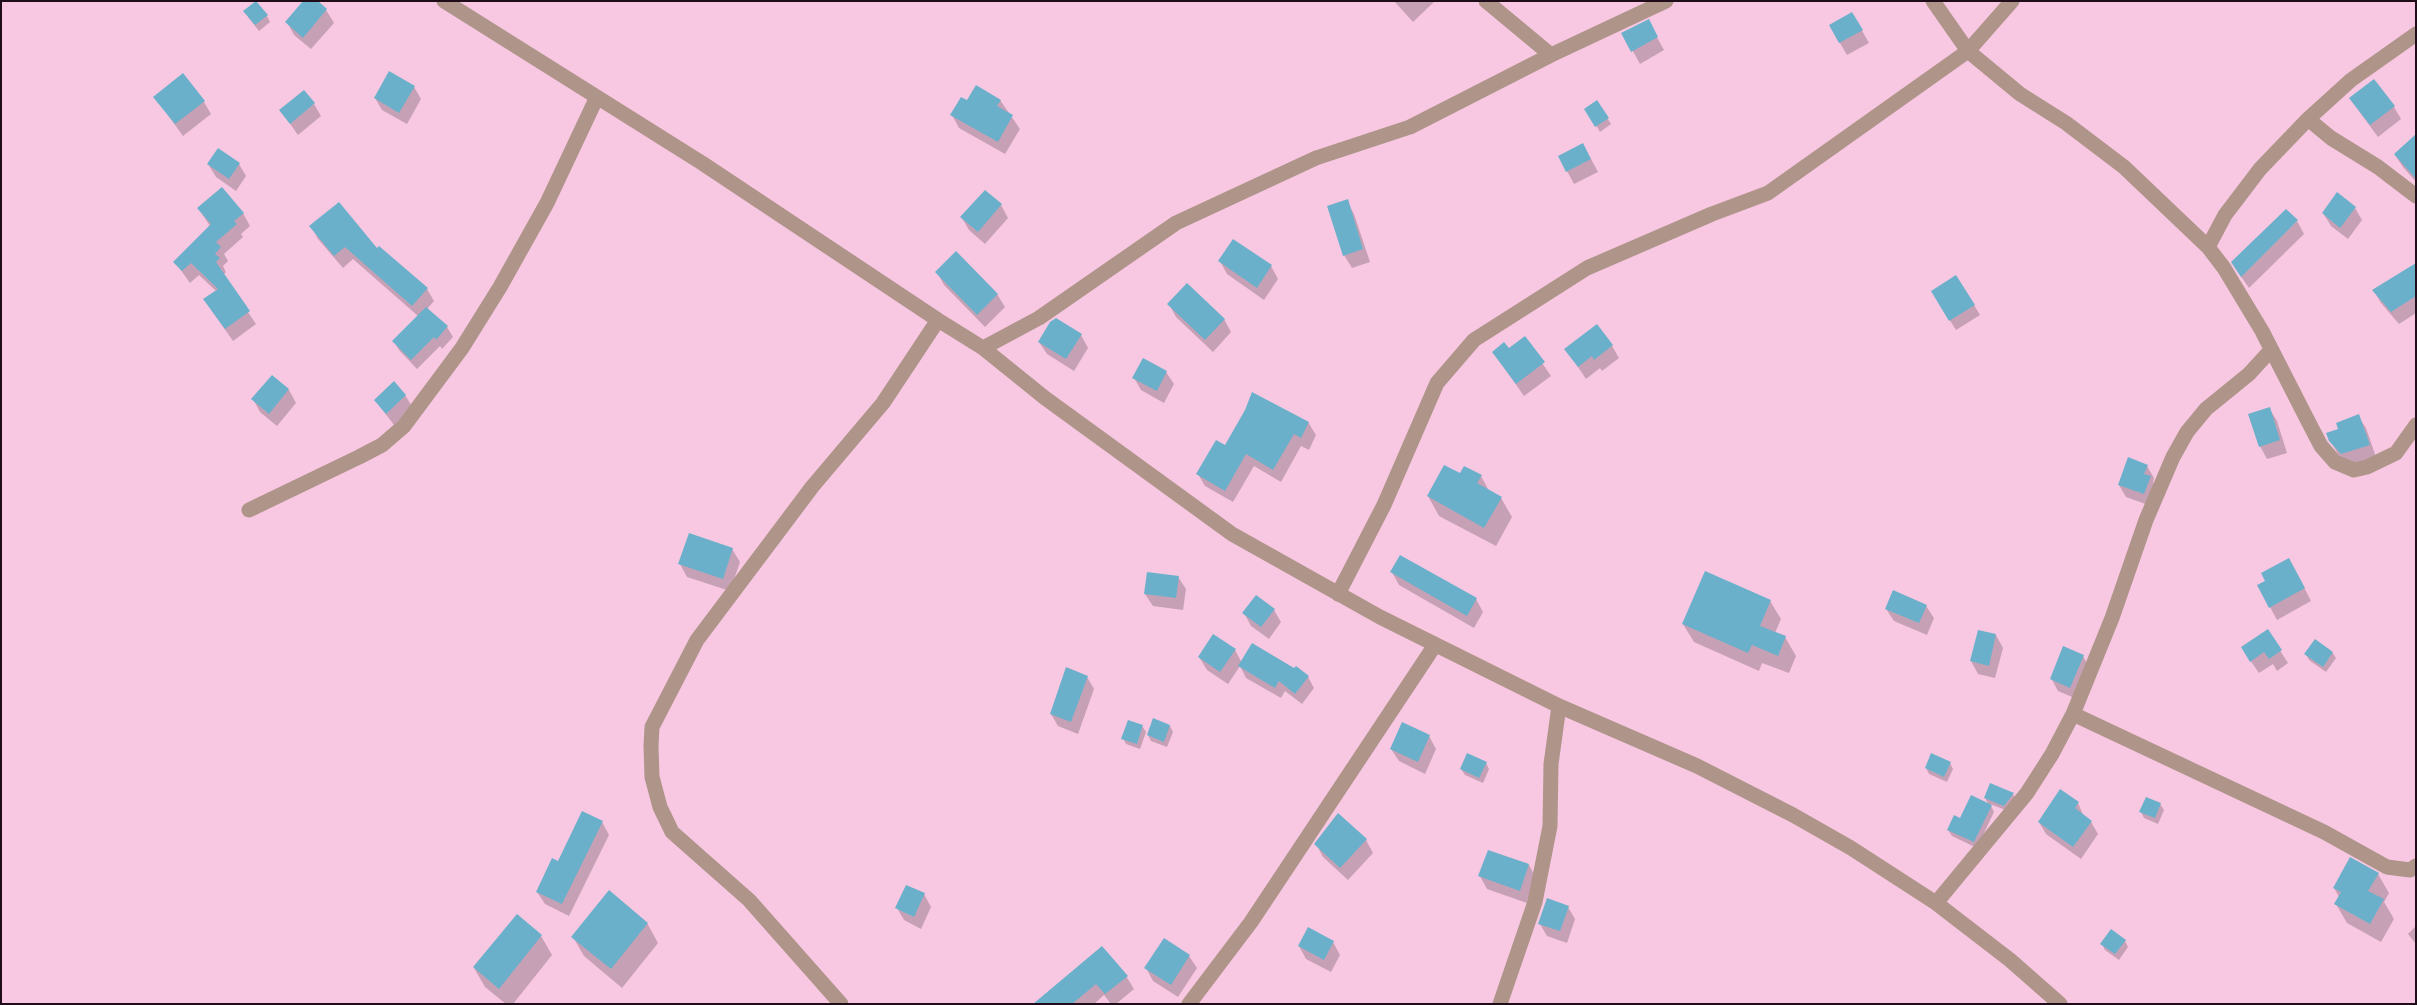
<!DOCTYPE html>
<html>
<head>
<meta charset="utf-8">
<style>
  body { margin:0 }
  #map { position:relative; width:2417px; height:1005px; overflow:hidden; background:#f8c8e2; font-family:Arial,sans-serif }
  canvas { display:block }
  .frame { position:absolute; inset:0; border:2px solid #200c18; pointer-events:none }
</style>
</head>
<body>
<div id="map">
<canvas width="2417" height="1005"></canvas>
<div class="frame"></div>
</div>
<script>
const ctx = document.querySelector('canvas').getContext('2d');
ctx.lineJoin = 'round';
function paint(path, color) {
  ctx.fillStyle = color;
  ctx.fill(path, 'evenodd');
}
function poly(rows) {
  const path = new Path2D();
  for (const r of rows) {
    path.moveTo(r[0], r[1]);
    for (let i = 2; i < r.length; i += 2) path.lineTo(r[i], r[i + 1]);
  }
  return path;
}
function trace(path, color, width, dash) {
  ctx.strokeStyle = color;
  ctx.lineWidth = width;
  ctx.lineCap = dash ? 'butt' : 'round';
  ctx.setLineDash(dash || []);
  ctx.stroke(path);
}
const shadow = poly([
  [316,1,326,10,334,23,311,49,294,35,287,22],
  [1394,1,1435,1,1413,22],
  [1852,13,1869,43,1847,55,1830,26],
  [267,16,270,22,259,31,248,17],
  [1648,21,1664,50,1640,64,1623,33],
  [414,87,421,99,407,124,382,110,375,98],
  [155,97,204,102,211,114,183,136],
  [2350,99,2394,107,2401,119,2378,137],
  [1000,100,1020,129,1005,154,959,128,952,115,968,102],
  [1597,102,1611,124,1600,132,1586,109],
  [314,104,321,116,298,135,281,111],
  [2416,136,2416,182,2403,167,2395,155],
  [1590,157,1598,172,1574,184,1567,171],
  [208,164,239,164,246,176,236,191,216,177],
  [1347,201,1354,214,1370,262,1352,268,1344,255],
  [1001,205,1008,218,985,244,969,230,962,218],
  [198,208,243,213,250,226,241,234,243,237,224,254,228,261,223,266,226,272,223,275,256,324,233,341,212,311,216,291,199,275,190,283,175,262,210,226],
  [2355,208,2362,220,2348,239,2331,226,2323,213],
  [2297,221,2304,234,2249,288,2240,275],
  [311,226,377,250,427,289,434,301,427,309,447,327,453,337,442,349,440,346,417,369,399,350,394,341,418,316,353,259,343,268,318,239],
  [1220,261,1271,266,1278,279,1264,300,1227,274],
  [2416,265,2416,313,2399,324,2381,303,2374,291],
  [937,272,997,294,1005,307,985,327,944,285],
  [1938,301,1974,305,1980,315,1956,330],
  [1169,304,1224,319,1231,332,1213,352,1176,317],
  [1081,335,1088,348,1074,371,1047,354,1039,342],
  [1525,338,1551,376,1524,396,1493,352,1508,350],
  [1612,346,1619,358,1602,371,1600,368,1586,379,1566,349],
  [1166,372,1174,384,1164,403,1141,390,1134,378],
  [272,377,289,390,296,403,277,426,260,412,253,399],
  [405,395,413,408,394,425,375,400],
  [2269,408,2277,421,2287,453,2267,459,2260,446],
  [2358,416,2366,428,2376,457,2350,467,2338,454,2330,440,2340,429],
  [1308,422,1316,435,1309,450,1301,446,1281,482,1254,466,1233,502,1205,486,1198,474,1225,447],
  [2147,466,2154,478,2153,482,2157,490,2151,506,2126,497,2119,485],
  [1460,475,1481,476,1489,491,1501,498,1512,517,1496,546,1439,516,1428,496],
  [732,549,740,562,730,591,687,577,680,564],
  [1392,572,1476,599,1483,612,1474,628,1399,585],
  [2296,572,2311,601,2277,620,2270,607],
  [1178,577,1186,589,1183,610,1153,606,1145,594],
  [1770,601,1781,619,1775,633,1785,637,1796,656,1789,673,1762,663,1759,671,1694,642,1683,624],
  [1926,606,1934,618,1927,635,1894,621,1886,609],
  [1274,610,1281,622,1269,639,1251,626,1244,613],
  [2267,630,2288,663,2277,671,2273,664,2259,673,2250,660],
  [1996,635,2003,648,1995,678,1978,674,1971,661],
  [1235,650,1242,663,1308,677,1314,688,1302,704,1285,691,1281,698,1246,678,1240,666,1228,684,1207,670,1199,657],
  [2332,652,2336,658,2326,672,2309,660,2306,654],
  [2083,656,2090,669,2077,699,2058,691,2051,678],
  [1087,677,1094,689,1078,734,1058,726,1051,714],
  [1142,726,1146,732,1140,749,1126,744,1123,738],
  [1170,726,1173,732,1167,747,1151,741,1148,735],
  [1429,736,1436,749,1425,774,1399,761,1391,749],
  [1486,763,1489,769,1483,783,1465,775,1461,769],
  [1950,763,1953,769,1947,782,1929,774,1926,768],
  [2013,794,2016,799,2008,811,1990,804,1994,812,1977,848,1952,836,1948,830,1960,820,1989,805,1985,798],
  [2078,803,2084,817,2091,822,2098,834,2081,859,2046,834,2039,822],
  [2160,804,2164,810,2158,824,2144,818,2141,812],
  [602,822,609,835,569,916,545,904,537,892],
  [1366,840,1373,853,1348,880,1323,857,1316,844],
  [1489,852,1529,865,1536,878,1527,903,1487,889,1480,876],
  [2378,874,2389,893,2384,902,2394,919,2381,942,2347,923,2336,904,2339,897,2334,888],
  [924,894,931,907,921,929,904,920,897,908],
  [1568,907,1575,919,1567,943,1547,936,1540,924],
  [647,923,658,943,622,988,584,956,573,937],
  [2416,926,2416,944,2408,934],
  [541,936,552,955,513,1004,506,1004,485,987,474,968],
  [2125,941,2128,947,2119,960,2105,950,2102,944],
  [1333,942,1340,955,1331,972,1306,959,1299,946],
  [1189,956,1197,968,1178,997,1153,981,1146,968],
  [1126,976,1134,989,1116,1004,1111,1004,1104,995,1094,1004,1048,1004,1044,997]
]);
const building = poly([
  [256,1,268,15,255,25,243,11],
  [303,1,318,1,327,9,303,38,285,22],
  [1852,12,1863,30,1839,43,1829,25],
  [1649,19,1658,37,1631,52,1621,33],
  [389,71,415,86,399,113,374,98],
  [183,73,205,101,175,124,153,97],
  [2374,79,2395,106,2370,125,2349,98],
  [976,85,1001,100,997,106,1013,115,998,142,950,115,961,97,967,100],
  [304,90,315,103,290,124,279,110],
  [1597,100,1609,118,1595,127,1584,109],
  [2416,134,2416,179,2394,154],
  [1583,143,1591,159,1566,172,1558,156],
  [218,148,240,163,229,179,207,164],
  [222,187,244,213,234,221,237,224,216,242,221,247,215,254,220,258,216,262,250,311,225,329,203,299,218,289,191,263,182,271,173,262,211,224,197,208],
  [985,190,1002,204,978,232,960,217],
  [2337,192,2356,207,2340,228,2322,213],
  [1348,199,1363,249,1343,256,1327,206],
  [339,202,377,248,379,246,428,288,412,306,345,247,334,256,309,226],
  [2286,209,2298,220,2241,277,2231,262],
  [1233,239,1272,265,1257,288,1218,261],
  [956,251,998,294,977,315,935,272],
  [2416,263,2416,296,2391,312,2372,290],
  [1956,275,1975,305,1949,321,1931,291],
  [1187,283,1225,319,1205,340,1167,304],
  [426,307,448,326,436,340,434,337,411,360,392,341],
  [1056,318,1082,334,1066,359,1038,342,1050,322],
  [1597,324,1613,345,1594,360,1592,356,1578,367,1564,349],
  [1525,336,1545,362,1516,384,1492,352,1504,342,1509,348],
  [1143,358,1167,371,1157,391,1132,378],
  [272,375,289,389,269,414,251,399],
  [394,381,406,395,386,414,374,400],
  [1252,392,1309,422,1301,438,1294,434,1273,470,1246,454,1225,491,1196,474,1216,440,1225,445,1245,410],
  [2270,407,2280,440,2259,447,2248,414],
  [2359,414,2370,445,2341,454,2329,441,2326,433,2338,429,2336,423],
  [2128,457,2148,465,2144,474,2151,476,2144,494,2118,485],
  [1444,465,1460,473,1464,466,1482,475,1477,483,1502,497,1484,528,1427,496],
  [689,533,733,548,723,579,678,564],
  [1400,555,1477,598,1467,616,1390,572],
  [2289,558,2305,588,2269,608,2257,585,2265,581,2261,573],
  [1705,571,1771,600,1760,626,1786,636,1778,656,1752,645,1748,653,1682,624],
  [1147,572,1179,576,1176,598,1144,594],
  [1893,590,1927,605,1919,623,1885,609],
  [1256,595,1275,609,1261,627,1242,613],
  [2268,629,2282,650,2269,659,2264,652,2250,662,2241,647],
  [1978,630,1996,634,1989,666,1970,661],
  [1213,634,1236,649,1220,672,1198,657],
  [2315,639,2333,652,2323,667,2304,654],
  [1252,643,1294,668,1296,666,1309,676,1295,694,1279,681,1275,688,1238,666],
  [2063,646,2084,655,2070,688,2050,679],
  [1066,667,1088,676,1071,722,1050,714],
  [1153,718,1170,725,1164,742,1147,735],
  [1128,720,1143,725,1137,744,1121,739],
  [1402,722,1430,735,1418,762,1390,749],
  [1467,753,1487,762,1479,778,1460,769],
  [1931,753,1951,762,1944,777,1925,768],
  [1990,783,2014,793,2004,806,1984,798],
  [2060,789,2079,802,2075,808,2092,821,2073,847,2038,822],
  [1971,795,1992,805,1974,842,1947,830,1954,815,1960,818],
  [2146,797,2161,803,2155,818,2139,812],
  [582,811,603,821,562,904,536,892,552,858,558,861],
  [1338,813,1367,839,1340,868,1314,844],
  [1488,850,1529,864,1520,891,1478,876],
  [2350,857,2379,873,2368,891,2384,899,2370,924,2334,904,2341,892,2333,888],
  [906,885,925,893,914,917,895,908],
  [609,890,648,923,611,969,571,937],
  [1547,898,1569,906,1560,931,1538,924],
  [517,914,542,935,499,989,473,967],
  [1308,927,1334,941,1324,960,1298,946],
  [2111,929,2126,940,2115,954,2100,944],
  [1164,938,1190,955,1171,985,1144,968],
  [1102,946,1128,976,1105,994,1096,984,1072,1004,1033,1004]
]);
const minor = poly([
  [444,1,702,163,938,320,983,348,1045,398,1232,534,1380,617,1559,706,1697,766,1793,815,1851,848,1936,903,2010,960,2060,1004],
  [1486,1,1551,55],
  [1933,1,1968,51,2020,94,2066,123,2124,167,2208,247,2224,268,2262,331,2309,423,2321,446,2335,462,2354,470,2367,467,2396,453,2416,425],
  [2308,119,2331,138,2378,167,2416,196],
  [2208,247,2225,215,2260,169,2308,119,2351,80,2416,34],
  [983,348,1039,318,1176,223,1316,158,1410,127,1551,55,1666,1],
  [249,510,359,457,382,445,404,426,462,348,500,287,547,203,597,97],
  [1338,594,1384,505,1437,383,1474,340,1587,268,1712,214,1768,193,1968,51,2012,1],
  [2073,714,2324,832,2387,867,2410,870,2416,866],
  [1936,903,2027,793,2052,754,2073,714,2112,618,2146,520,2173,457,2187,432,2206,409,2249,374,2270,351],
  [841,1004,749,900,672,832,660,807,652,777,651,746,652,727,697,640,812,487,883,403,938,320],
  [1189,1004,1251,922,1435,645],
  [1500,1004,1535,902,1550,826,1551,764,1559,706]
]);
paint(shadow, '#0003');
paint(building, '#6ab0ca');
trace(minor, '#af9489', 15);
</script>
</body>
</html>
